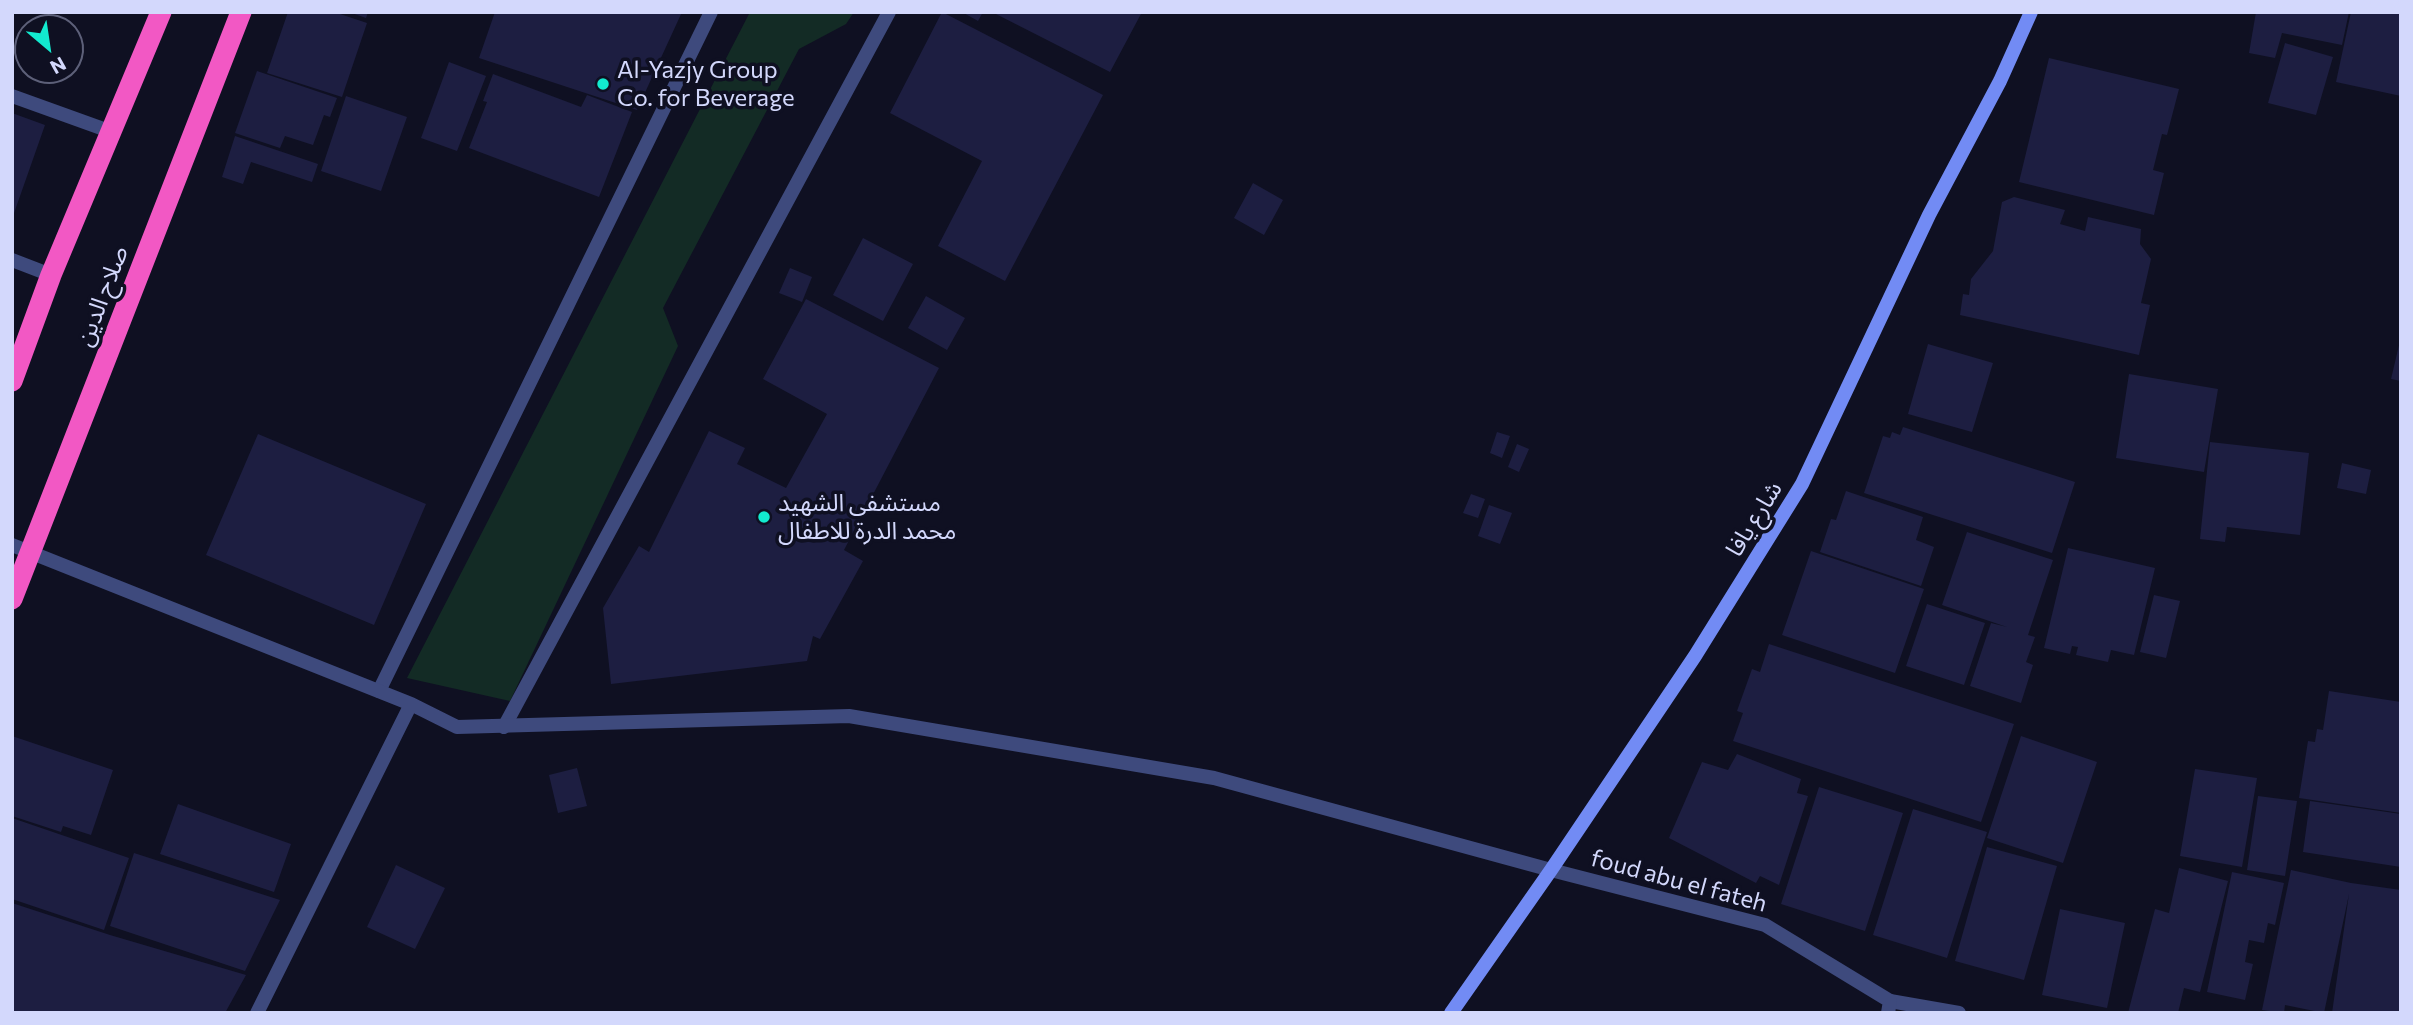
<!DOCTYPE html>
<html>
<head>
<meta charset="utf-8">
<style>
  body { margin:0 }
  #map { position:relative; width:2413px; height:1025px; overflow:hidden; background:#0f1022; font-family:Commissioner,sans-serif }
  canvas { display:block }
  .frame { position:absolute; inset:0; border:14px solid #d3d8fc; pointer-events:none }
  .north { position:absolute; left:14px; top:14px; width:70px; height:70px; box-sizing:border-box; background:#0f1022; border:2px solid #5d6079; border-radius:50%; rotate:151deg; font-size:19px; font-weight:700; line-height:28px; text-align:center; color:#d3d8fc }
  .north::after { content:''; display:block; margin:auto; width:24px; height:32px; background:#12eacf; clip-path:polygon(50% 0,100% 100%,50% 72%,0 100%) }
</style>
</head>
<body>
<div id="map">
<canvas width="2413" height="1025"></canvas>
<div class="frame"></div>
<div class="north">N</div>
</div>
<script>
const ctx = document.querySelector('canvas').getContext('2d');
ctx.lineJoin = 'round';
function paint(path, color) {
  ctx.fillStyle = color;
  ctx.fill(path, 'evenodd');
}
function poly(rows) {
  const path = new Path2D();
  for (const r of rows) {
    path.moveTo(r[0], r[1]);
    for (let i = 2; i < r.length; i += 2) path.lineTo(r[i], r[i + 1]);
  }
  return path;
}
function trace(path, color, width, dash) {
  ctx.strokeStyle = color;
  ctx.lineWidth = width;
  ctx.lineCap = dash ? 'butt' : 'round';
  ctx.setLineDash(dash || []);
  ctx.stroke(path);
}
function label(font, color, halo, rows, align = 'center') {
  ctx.font = font + ' Commissioner,"Noto Sans Arabic",sans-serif';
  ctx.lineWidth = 7;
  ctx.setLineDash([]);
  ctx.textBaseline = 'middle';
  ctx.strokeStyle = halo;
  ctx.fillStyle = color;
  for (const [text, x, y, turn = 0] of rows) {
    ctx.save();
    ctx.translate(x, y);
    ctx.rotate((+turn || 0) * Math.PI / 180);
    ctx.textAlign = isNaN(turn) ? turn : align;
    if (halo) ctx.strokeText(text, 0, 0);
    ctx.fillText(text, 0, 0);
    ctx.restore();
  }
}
const green = poly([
  [750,12,854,12,846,24,799,49,663,308,678,346,510,701,407,678]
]);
const building = poly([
  [288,12,334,12,367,23,342,97,267,73],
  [349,12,368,12,366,18],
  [495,12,682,12,637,110,479,58],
  [942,12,1103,95,1005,281,938,246,982,161,890,113],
  [962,12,983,12,978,21],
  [992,12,1142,12,1110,72],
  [2256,12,2349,12,2342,45,2282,33,2275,58,2249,53],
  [2351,12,2401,12,2401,96,2336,82],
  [2285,43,2333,57,2316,115,2268,103],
  [2049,58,2179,89,2167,135,2162,134,2153,170,2164,173,2154,215,2019,182],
  [449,62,486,76,457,151,421,138],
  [257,71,337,98,330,117,324,115,313,145,285,136,280,148,235,133],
  [493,74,581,107,587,95,632,112,599,197,469,148,487,102,483,101],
  [346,96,407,117,381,191,321,171],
  [12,113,45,125,13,216,12,216],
  [235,136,318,164,312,182,251,162,243,184,222,177],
  [1253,183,1283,200,1264,235,1234,218],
  [2014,197,2065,210,2060,224,2085,231,2088,217,2141,229,2140,244,2151,259,2141,303,2150,305,2139,355,1960,315,1963,294,1969,295,1971,279,1993,251,2002,202],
  [863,238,913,264,883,321,833,295],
  [790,268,812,277,802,302,779,293],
  [926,296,965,318,947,350,908,328],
  [806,299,939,368,844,550,863,561,820,639,813,636,807,661,611,684,603,608,639,546,649,552,709,431,745,448,737,464,786,488,827,414,763,379],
  [2400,341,2401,341,2401,381,2391,379],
  [1928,344,1993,363,1972,432,1908,414],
  [2129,374,2218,389,2204,472,2116,458],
  [1903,427,2075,482,2052,553,1864,493,1883,436,1890,438,1892,432,1900,435],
  [1497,432,1510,436,1502,458,1490,453],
  [258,434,426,504,374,625,206,555],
  [2210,442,2309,453,2300,535,2227,527,2225,542,2200,539],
  [1517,444,1529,449,1519,472,1508,467],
  [2342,463,2371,470,2366,494,2337,488],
  [1846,491,1923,517,1916,540,1934,547,1921,586,1820,552,1831,519,1836,520],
  [1471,494,1485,499,1478,518,1463,513],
  [1489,505,1512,513,1500,544,1478,536],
  [1967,532,2053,560,2028,635,2035,637,2026,662,2033,665,2021,703,1970,686,1991,623,2007,627,1942,605],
  [2068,548,2155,568,2134,655,2111,650,2108,662,2076,655,2078,647,2072,646,2070,654,2044,648],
  [1811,551,1924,589,1895,673,1782,635],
  [2154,595,2180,601,2166,658,2140,652],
  [1927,604,1985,623,1964,685,1906,666],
  [1769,644,2014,724,1981,822,1733,741,1743,713,1737,711,1752,669,1760,672],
  [2329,691,2401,702,2401,813,2299,798,2308,741,2315,742,2317,729,2323,730],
  [12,736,113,770,91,835,63,826,61,832,12,816],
  [2021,736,2097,762,2063,863,1987,838],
  [1737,754,1801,779,1797,793,1808,796,1779,885,1760,876,1756,883,1669,838,1702,762,1728,770],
  [577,768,587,806,558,813,549,775],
  [2195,769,2257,778,2242,867,2180,856],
  [1819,787,1903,813,1865,931,1781,904],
  [2258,796,2297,801,2285,876,2247,870],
  [2310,801,2401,814,2401,867,2303,852],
  [178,804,291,844,274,892,160,854],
  [1913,809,1987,832,1947,958,1873,935],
  [12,818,129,858,104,930,12,899],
  [1987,847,2057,866,2024,980,1955,961],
  [134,853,280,900,245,971,110,926],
  [396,865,445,888,415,949,367,927],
  [2179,868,2228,881,2200,992,2184,988,2178,1013,2128,1013,2155,909,2169,913],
  [2291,870,2351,883,2401,890,2401,1013,2332,1013,2349,894,2324,1013,2285,1005,2284,1013,2262,1010],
  [2232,872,2284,883,2275,925,2268,923,2264,943,2249,940,2245,962,2253,964,2245,1000,2207,992],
  [12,903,110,935,246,975,225,1013,12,1013],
  [2060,909,2125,923,2107,1008,2042,995]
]);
const lane = poly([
  [379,691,711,12],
  [504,727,889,12],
  [1890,1001,1959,1013]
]);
const street = poly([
  [12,96,112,132],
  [12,260,51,275],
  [12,545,411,704,457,727,849,716,1214,778,1551,870,1765,925,1890,1001,1888,1013],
  [257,1013,411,704]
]);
const secondary = poly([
  [1451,1013,1551,870,1695,656,1802,484,1929,215,2000,81,2031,12]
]);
const highway = poly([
  [12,381,51,275,161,12],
  [12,599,241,12]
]);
const markers = [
  [603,84,7,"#12eacf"],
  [764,517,7,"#12eacf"]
];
const poiNames = [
  ["Al-Yazjy Group",617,70],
  ["Co. for Beverage",617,98],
  ["مستشفى الشهيد",778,503],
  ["محمد الدرة للاطفال",778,531]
];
const streetNames = [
  ["صلاح الدين",102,296,-69],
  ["شارع يافا",1754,519,-58],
  ["foud abu el fateh",1679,881,15]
];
paint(green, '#132b25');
paint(building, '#1d1e41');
trace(lane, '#3e4a7d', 14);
trace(street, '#3e4a7d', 14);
trace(secondary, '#728bf4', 14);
trace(highway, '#f258c4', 21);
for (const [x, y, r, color] of markers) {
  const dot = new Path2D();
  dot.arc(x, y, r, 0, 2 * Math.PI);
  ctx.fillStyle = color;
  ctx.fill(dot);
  trace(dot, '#0f1022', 2.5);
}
label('24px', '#d3d8fc', '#0f1022', poiNames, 'left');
label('24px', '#d3d8fc', '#0f1022', streetNames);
</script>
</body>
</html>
